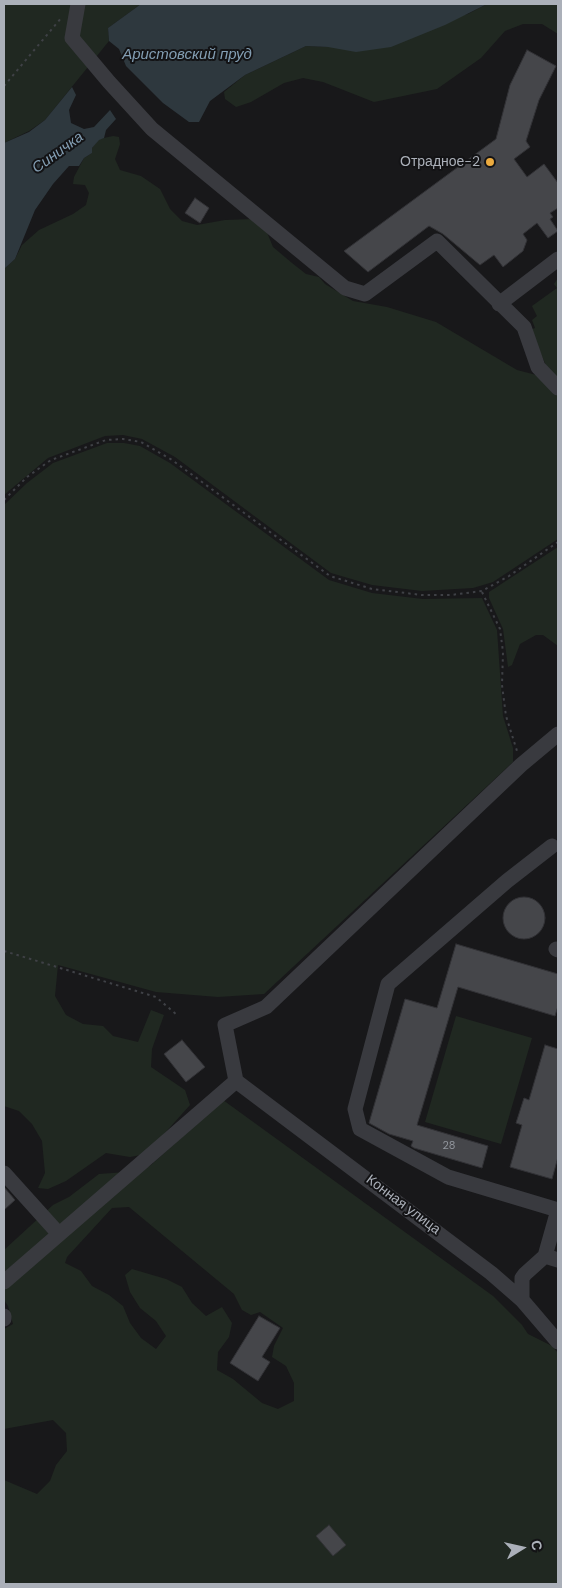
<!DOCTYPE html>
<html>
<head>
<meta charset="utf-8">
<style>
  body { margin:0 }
  #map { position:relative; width:562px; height:1588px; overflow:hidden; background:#18181a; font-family:"DM Sans",sans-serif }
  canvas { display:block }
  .frame { position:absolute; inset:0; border:5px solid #abb0b9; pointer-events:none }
  .north { position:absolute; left:497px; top:1523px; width:50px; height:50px; -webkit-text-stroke:4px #131315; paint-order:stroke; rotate:80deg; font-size:14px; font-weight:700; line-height:20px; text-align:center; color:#abb0b9 }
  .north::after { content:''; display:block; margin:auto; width:18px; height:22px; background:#abb0b9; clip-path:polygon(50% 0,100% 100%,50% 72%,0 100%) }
</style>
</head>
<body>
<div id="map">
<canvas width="562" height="1588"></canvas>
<div class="frame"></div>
<div class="north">С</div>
</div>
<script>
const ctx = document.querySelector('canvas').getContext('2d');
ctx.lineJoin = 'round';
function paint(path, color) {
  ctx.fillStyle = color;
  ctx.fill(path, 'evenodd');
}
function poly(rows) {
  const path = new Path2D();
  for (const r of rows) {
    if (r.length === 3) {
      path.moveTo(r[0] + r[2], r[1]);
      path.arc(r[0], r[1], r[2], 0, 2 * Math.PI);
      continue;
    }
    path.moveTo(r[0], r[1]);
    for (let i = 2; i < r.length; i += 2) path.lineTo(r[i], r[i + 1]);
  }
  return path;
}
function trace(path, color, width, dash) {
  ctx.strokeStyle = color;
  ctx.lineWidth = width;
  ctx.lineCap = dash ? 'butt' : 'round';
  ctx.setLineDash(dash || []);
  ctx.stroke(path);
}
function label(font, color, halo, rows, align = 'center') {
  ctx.font = font + ' "DM Sans",sans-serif';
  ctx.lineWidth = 4;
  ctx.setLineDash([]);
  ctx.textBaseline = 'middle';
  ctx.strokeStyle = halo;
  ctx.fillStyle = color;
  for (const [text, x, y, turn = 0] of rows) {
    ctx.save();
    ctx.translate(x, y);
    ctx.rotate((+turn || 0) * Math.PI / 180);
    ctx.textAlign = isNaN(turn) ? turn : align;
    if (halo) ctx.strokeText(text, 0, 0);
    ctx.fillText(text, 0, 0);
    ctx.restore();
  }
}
const green = poly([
  [4,4,141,4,108,28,109,41,45,120,29,131,4,143],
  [487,4,558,4,558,34,542,24,523,24,505,31,481,58,437,89,374,102,323,82,303,78,284,83,251,102,236,107,225,99,224,92,245,75,306,46,328,47,468,14],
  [113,136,119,137,120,144,115,159,120,170,141,176,160,189,170,209,182,221,197,225,225,220,254,219,264,225,273,247,292,263,306,274,319,277,325,284,353,301,387,307,436,322,517,370,544,377,558,392,558,539,493,582,473,588,422,591,372,585,331,573,175,457,142,439,123,435,105,436,48,458,4,495,4,269,15,259,22,245,39,230,73,214,86,205,89,193,85,185,73,184,74,177,84,158,92,153,92,148,99,139],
  [558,278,558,381,550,374,530,330,535,328,532,320,537,316,532,306,557,288,554,284],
  [107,443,124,443,140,446,170,463,329,580,372,593,423,599,482,598,497,630,503,716,513,748,513,762,264,994,218,997,156,992,58,965,55,996,66,1015,83,1024,103,1026,113,1036,138,1042,151,1010,164,1015,152,1049,151,1067,185,1090,190,1105,146,1154,130,1157,106,1153,66,1181,48,1189,38,1188,45,1173,42,1141,32,1124,19,1111,4,1106,4,505,27,483,53,463],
  [558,547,558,646,543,635,536,635,520,644,512,665,508,667,503,629,489,598,489,592],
  [456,1016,532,1038,501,1144,425,1122],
  [223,1100,493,1296,522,1325,528,1334,552,1346,558,1353,558,1584,4,1584,4,1480,37,1494,50,1481,56,1465,67,1451,66,1433,53,1420,4,1429,4,1329,13,1324,8,1306,4,1300,4,1250,53,1205,69,1197,99,1174,140,1171,151,1165],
  [129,1207,234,1294,242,1310,251,1315,260,1312,283,1328,274,1346,272,1357,286,1366,294,1383,294,1401,278,1409,262,1403,233,1379,217,1370,218,1352,229,1337,232,1323,222,1307,206,1316,192,1303,182,1287,166,1279,132,1269,125,1275,130,1292,140,1308,156,1321,166,1336,156,1349,141,1338,130,1323,123,1306,109,1295,92,1286,81,1271,65,1263,67,1257,112,1208]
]);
const water = poly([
  [141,4,487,4,445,25,391,47,356,52,328,47,306,46,245,75,210,101,199,122,189,122,163,103,126,66,119,49,109,41,108,28],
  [72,87,76,95,69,110,71,123,84,129,94,127,110,110,116,119,106,130,104,138,99,140,92,148,92,153,84,158,79,166,69,166,53,184,35,210,15,259,4,269,4,143,29,132,45,120]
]);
const building = poly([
  [527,50,556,66,539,100,526,141,530,147,514,159,527,177,544,164,558,183,558,208,550,213,553,217,550,219,558,231,548,238,537,223,523,234,527,240,523,251,503,267,494,255,480,265,443,234,429,226,368,272,344,251,496,139,510,85,527,50],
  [195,198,209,208,200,223,185,213,195,198],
  [524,918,21],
  [456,944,558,974,558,1006,555,1016,458,987,417,1125,488,1146,482,1168,414,1148,411,1146,413,1141,389,1134,369,1123,405,999,437,1008,456,944],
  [182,1040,205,1067,186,1082,164,1054,182,1040],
  [545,1045,558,1049,558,1157,552,1179,510,1167,522,1125,516,1123,524,1098,529,1100,545,1045],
  [4,1187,15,1200,4,1210,4,1187],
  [259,1316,280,1328,262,1357,270,1362,258,1381,230,1363,259,1316],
  [329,1525,346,1545,333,1556,316,1536,329,1525]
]);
const path = poly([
  [4,86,62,17],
  [4,500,27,477,51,460,106,440,123,439,141,442,172,460,330,576,372,589,422,595,451,595,482,591,509,576,558,542],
  [482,592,500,629,503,652,502,685,506,716,517,751],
  [4,951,156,997,177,1015]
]);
const minor = poly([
  [78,4,72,38,109,82,152,129,345,288,365,294,437,241,524,327,538,367,558,388],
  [499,304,558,259],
  [556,949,558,950],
  [236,1081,225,1025,266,1007,521,765,558,734],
  [236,1081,491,1273,522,1300,558,1342],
  [4,1173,58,1233],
  [545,1256,558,1210,448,1177,360,1129,355,1109,388,984,507,881,552,846],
  [4,1282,236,1081],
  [522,1300,522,1278,525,1274,545,1256,558,1260],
  [4,1316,4,1319]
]);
const markers = [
  [490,162,5,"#ecab3f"]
];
const numberNames = [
  ["28",449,1146]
];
const poiNames = [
  ["Отрадное-2",480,162]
];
const streetNames = [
  ["Конная улица",403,1205,37]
];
const waterNames = [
  ["Аристовский пруд",187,55],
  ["Синичка",58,153,-36]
];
paint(green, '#202821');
paint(water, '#2e383e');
paint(building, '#45464a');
trace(building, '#323236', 1);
trace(path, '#3f4146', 2, [2.5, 4]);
trace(minor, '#393a3f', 15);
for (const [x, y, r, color] of markers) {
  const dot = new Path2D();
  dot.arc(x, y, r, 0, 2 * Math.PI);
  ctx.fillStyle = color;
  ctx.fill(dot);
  trace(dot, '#131315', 2);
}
label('11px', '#92969d', null, numberNames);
label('14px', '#abb0b9', '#131315', poiNames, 'right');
label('14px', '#abb0b9', '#131315', streetNames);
label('italic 15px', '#839eb3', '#131315', waterNames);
</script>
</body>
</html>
